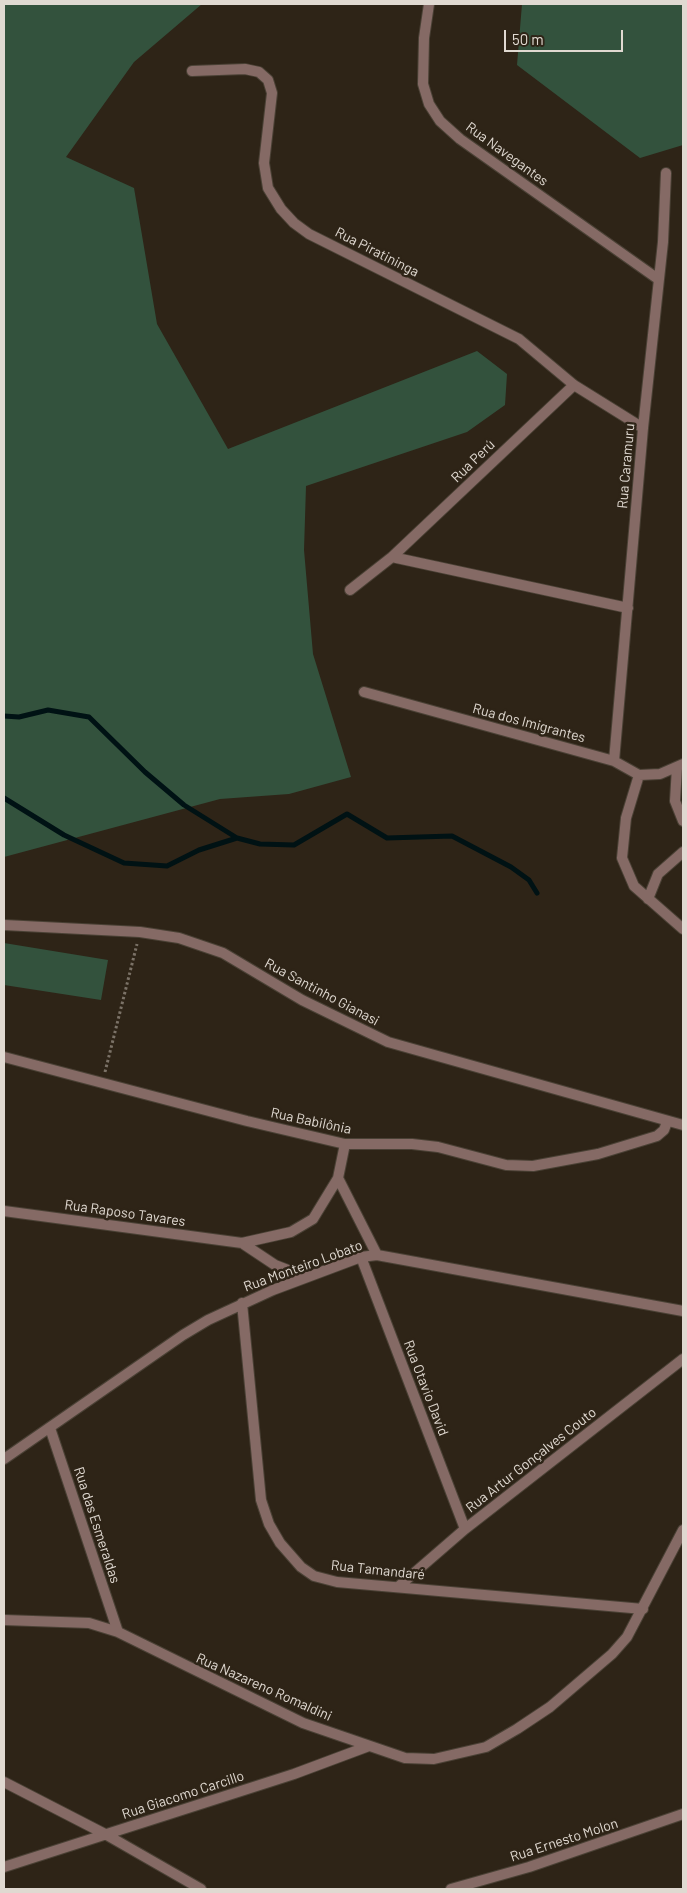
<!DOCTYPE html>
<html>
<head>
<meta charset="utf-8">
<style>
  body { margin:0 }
  #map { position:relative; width:687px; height:1893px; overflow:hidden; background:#2e2417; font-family:Barlow,sans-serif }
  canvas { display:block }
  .frame { position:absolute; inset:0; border:5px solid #e0d9d1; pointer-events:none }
  .scale { position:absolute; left:504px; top:30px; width:119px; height:22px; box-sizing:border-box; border:2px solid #e0d9d1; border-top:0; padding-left:6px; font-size:15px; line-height:18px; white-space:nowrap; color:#e0d9d1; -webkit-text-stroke:4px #2e2417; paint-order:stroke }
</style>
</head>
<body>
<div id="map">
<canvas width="687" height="1893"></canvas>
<div class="frame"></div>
<div class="scale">50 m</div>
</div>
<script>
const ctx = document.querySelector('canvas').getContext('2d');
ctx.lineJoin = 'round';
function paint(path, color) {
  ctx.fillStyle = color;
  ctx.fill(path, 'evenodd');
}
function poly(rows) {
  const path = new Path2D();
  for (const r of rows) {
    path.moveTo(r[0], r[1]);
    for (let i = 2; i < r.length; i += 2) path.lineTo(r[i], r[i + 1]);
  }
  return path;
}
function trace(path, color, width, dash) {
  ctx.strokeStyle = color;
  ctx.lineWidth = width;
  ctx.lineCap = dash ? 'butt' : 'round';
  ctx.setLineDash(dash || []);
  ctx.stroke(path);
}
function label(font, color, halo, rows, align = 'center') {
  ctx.font = font + ' Barlow,sans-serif';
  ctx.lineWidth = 5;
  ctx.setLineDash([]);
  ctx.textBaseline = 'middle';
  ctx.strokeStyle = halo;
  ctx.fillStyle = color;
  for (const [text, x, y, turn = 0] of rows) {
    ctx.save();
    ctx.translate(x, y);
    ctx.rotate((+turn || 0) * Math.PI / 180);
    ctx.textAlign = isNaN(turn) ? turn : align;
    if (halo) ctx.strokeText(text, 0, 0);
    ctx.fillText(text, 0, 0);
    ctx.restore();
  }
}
const green = poly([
  [4,4,202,4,134,62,66,157,134,188,157,324,228,449,477,351,507,374,505,405,467,432,306,486,304,550,313,654,351,777,289,794,220,799,4,857],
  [522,4,683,4,683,145,640,158,517,65],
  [4,943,108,960,101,1000,4,985]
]);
const stream = poly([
  [4,716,19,717,48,710,89,717,145,772,184,805,237,838],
  [4,798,64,835,124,863,167,866,199,850,237,838,260,844,294,845,347,814,387,838,452,836,511,867,529,880,537,893]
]);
const path = poly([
  [105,1072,137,944]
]);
const street = poly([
  [429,4,424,38,423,84,429,104,440,121,460,139,658,279],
  [192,71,245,69,259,72,268,80,272,93,264,163,268,188,281,209,294,223,309,234,519,339,574,385,643,428],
  [392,557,628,608],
  [350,590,392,557,574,385],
  [364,692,614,761,639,775,660,774,683,764],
  [614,761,643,428,663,242,666,173],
  [677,767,675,801,683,821],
  [639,775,626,818,622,858,634,886,683,929],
  [648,899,658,874,683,852],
  [4,925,140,932,179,938,223,953,302,1000,388,1042,683,1125],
  [4,1057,247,1121,345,1144,412,1144,438,1147,506,1165,533,1166,598,1154,657,1136,664,1130,667,1122],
  [338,1178,377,1255],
  [4,1211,242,1243,275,1265,306,1277],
  [242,1243,291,1232,313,1219,338,1178,345,1144],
  [361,1257,465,1529],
  [242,1303,261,1500,269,1524,280,1543,301,1567,314,1576,337,1582,643,1609],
  [50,1428,118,1632],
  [4,1459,183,1335,208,1320,273,1290,361,1257,377,1255,683,1311],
  [398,1587,465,1529,683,1359],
  [4,1620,89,1623,118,1632,303,1723,405,1758,434,1759,486,1747,517,1729,550,1707,612,1654,627,1637,683,1530],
  [4,1782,105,1834,201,1889],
  [4,1867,294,1774,369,1746],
  [451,1889,529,1867,683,1814]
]);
const streetNames = [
  ["Rua Navegantes",507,154,36],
  ["Rua Piratininga",377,252,27],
  ["Rua Perú",473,461,-44],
  ["Rua Caramuru",626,466,-85],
  ["Rua dos Imigrantes",529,723,15],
  ["Rua Santinho Gianasi",322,992,28],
  ["Rua Babilônia",311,1121,12],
  ["Rua Raposo Tavares",125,1213,8],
  ["Rua Monteiro Lobato",303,1266,-20],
  ["Rua Otavio David",426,1388,69],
  ["Rua Artur Gonçalves Couto",531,1460,-38],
  ["Rua das Esmeraldas",97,1525,72],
  ["Rua Tamandaré",378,1570,6],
  ["Rua Nazareno Romaldini",264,1687,24],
  ["Rua Giacomo Carcillo",183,1795,-18],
  ["Rua Ernesto Molon",564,1840,-18]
];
paint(green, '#33523d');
trace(stream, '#001214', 5);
trace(street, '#4a4135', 12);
trace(path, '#7b7267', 3, [2.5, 2.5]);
trace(street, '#856a65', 10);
label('14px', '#e0d9d1', '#2e2417', streetNames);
</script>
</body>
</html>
